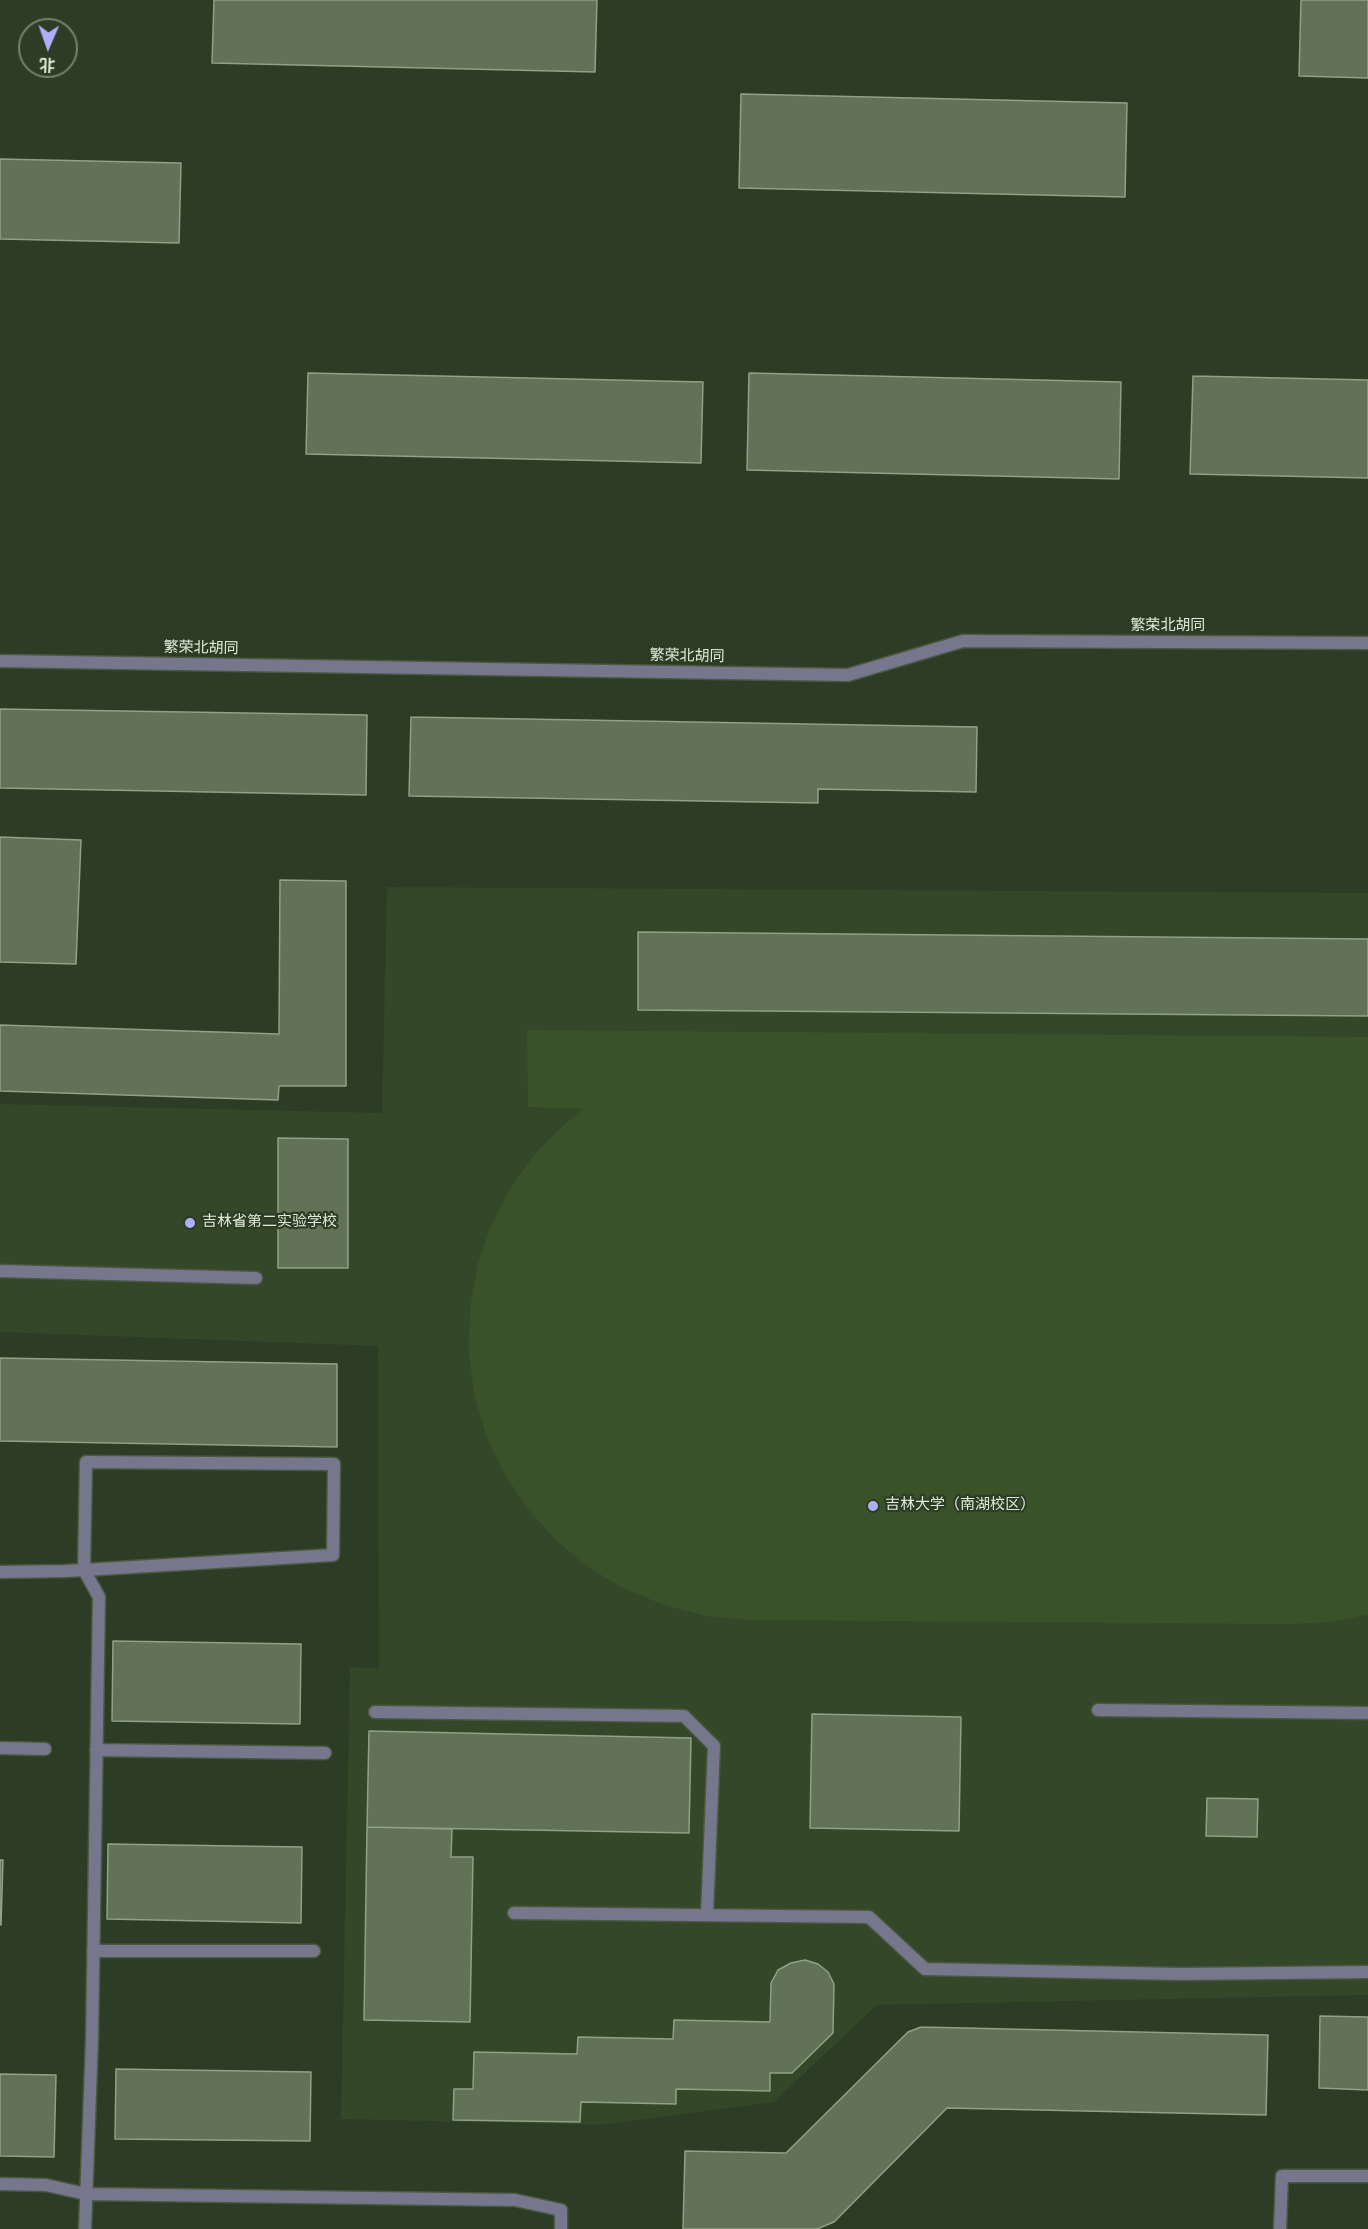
<!DOCTYPE html>
<html>
<head>
<meta charset="utf-8">
<style>
  body { margin:0 }
  #map { position:relative; width:1368px; height:2229px; overflow:hidden; background:#2d3c24; font-family:"Source Sans 3","Noto Sans SC",sans-serif }
  canvas { display:block }
  .north { position:absolute; left:18px; top:18px; width:60px; height:60px; box-sizing:border-box; background:#2d3c24; border:2px solid #75816d; border-radius:50%; rotate:182deg; font-size:16px; font-weight:700; line-height:24px; text-align:center; color:#e0e9da }
  .north::after { content:''; display:block; margin:auto; width:21px; height:27px; background:#afaefa; clip-path:polygon(50% 0,100% 100%,50% 72%,0 100%) }
</style>
</head>
<body>
<div id="map">
<canvas width="1368" height="2229"></canvas>
<div class="north">北</div>
</div>
<script>
const ctx = document.querySelector('canvas').getContext('2d');
ctx.lineJoin = 'round';
function paint(path, color) {
  ctx.fillStyle = color;
  ctx.fill(path, 'evenodd');
}
function poly(rows) {
  const path = new Path2D();
  for (const r of rows) {
    path.moveTo(r[0], r[1]);
    for (let i = 2; i < r.length; i += 2) path.lineTo(r[i], r[i + 1]);
  }
  return path;
}
function trace(path, color, width, dash) {
  ctx.strokeStyle = color;
  ctx.lineWidth = width;
  ctx.lineCap = dash ? 'butt' : 'round';
  ctx.setLineDash(dash || []);
  ctx.stroke(path);
}
function label(font, color, halo, rows, align = 'center') {
  ctx.font = font + ' "Source Sans 3","Noto Sans SC",sans-serif';
  ctx.lineWidth = 4.5;
  ctx.setLineDash([]);
  ctx.textBaseline = 'middle';
  ctx.strokeStyle = halo;
  ctx.fillStyle = color;
  for (const [text, x, y, turn = 0] of rows) {
    ctx.save();
    ctx.translate(x, y);
    ctx.rotate((+turn || 0) * Math.PI / 180);
    ctx.textAlign = isNaN(turn) ? turn : align;
    if (halo) ctx.strokeText(text, 0, 0);
    ctx.fillText(text, 0, 0);
    ctx.restore();
  }
}
const built = poly([
  [387,887,1368,893,1368,1995,877,2005,774,2102,600,2125,341,2119,350,1667,379,1668,378,1346,0,1332,0,1104,382,1113]
]);
const green = poly([
  [527,1030,1368,1037,1368,1614,1332,1622,1290,1624,748,1620,705,1616,664,1605,625,1589,588,1567,556,1540,527,1508,504,1473,486,1435,474,1394,469,1352,470,1309,477,1268,490,1228,510,1189,534,1155,564,1125,584,1109,528,1107]
]);
const building = poly([
  [214,0,597,0,595,72,212,63,214,0],
  [1301,0,1368,0,1368,78,1299,76,1301,0],
  [741,94,1127,103,1125,197,739,188,741,94],
  [0,159,181,163,179,243,0,239,0,159],
  [308,373,703,382,701,463,306,454,308,373],
  [749,373,1121,382,1119,479,747,470,749,373],
  [1193,376,1368,380,1368,478,1190,474,1193,376],
  [0,709,367,715,366,795,0,788,0,709],
  [411,717,977,727,976,792,818,789,818,803,409,796,411,717],
  [0,837,81,840,76,964,0,962,0,837],
  [280,880,346,881,346,1086,279,1086,278,1100,0,1091,0,1025,279,1034,280,880],
  [638,932,1368,939,1368,1016,638,1010,638,932],
  [278,1138,348,1139,348,1268,278,1268,278,1138],
  [0,1358,337,1364,337,1447,0,1441,0,1358],
  [113,1641,301,1644,300,1724,112,1721,113,1641],
  [812,1714,961,1717,959,1831,810,1828,812,1714],
  [369,1731,691,1738,689,1833,367,1827,369,1731],
  [1207,1798,1258,1799,1257,1837,1206,1836,1207,1798],
  [367,1827,452,1829,451,1857,473,1857,470,2022,364,2020,367,1827],
  [108,1844,302,1847,301,1923,107,1919,108,1844],
  [0,1860,3,1860,1,1925,0,1925,0,1860],
  [805,1960,818,1964,828,1972,834,1984,833,2033,792,2073,770,2073,770,2091,676,2089,676,2104,581,2102,580,2122,453,2120,454,2089,473,2089,474,2052,577,2054,578,2037,673,2039,674,2020,770,2022,771,1983,778,1970,791,1963,805,1960],
  [1320,2016,1368,2017,1368,2090,1319,2088,1320,2016],
  [921,2027,1268,2035,1266,2115,947,2108,834,2222,817,2229,683,2229,685,2151,786,2153,908,2032,921,2027],
  [116,2069,311,2072,310,2141,115,2139,116,2069],
  [0,2074,56,2075,54,2157,0,2156,0,2074]
]);
const service = poly([
  [0,1271,256,1278],
  [0,1572,65,1571,84,1570,333,1555,334,1464,86,1462,84,1570,99,1597,92,2039,85,2229],
  [1098,1710,1368,1713],
  [375,1712,684,1716,714,1746,707,1915],
  [0,1748,45,1749],
  [96,1750,325,1753],
  [514,1913,869,1917,925,1969,1181,1974,1368,1972],
  [93,1951,314,1951],
  [0,2184,46,2185,86,2194,515,2200,561,2210,561,2229],
  [1280,2229,1282,2176,1368,2176]
]);
const tertiary = poly([
  [0,661,848,675,963,641,1368,643]
]);
const markers = [
  [190,1223,6,"#afaefa"],
  [873,1506,6,"#afaefa"]
];
const streetNames = [
  ["繁荣北胡同",1168,627],
  ["繁荣北胡同",201,649,1],
  ["繁荣北胡同",687,657,1]
];
const poiNames = [
  ["吉林省第二实验学校",202,1223],
  ["吉林大学（南湖校区）",885,1506]
];
paint(built, '#344728');
paint(green, '#3a522a');
paint(building, '#617257');
trace(building, '#90a186', 1.5);
trace(service, '#4a5841', 15);
trace(tertiary, '#4a5841', 15);
trace(service, '#76768c', 12);
trace(tertiary, '#76768c', 12);
for (const [x, y, r, color] of markers) {
  const dot = new Path2D();
  dot.arc(x, y, r, 0, 2 * Math.PI);
  ctx.fillStyle = color;
  ctx.fill(dot);
  trace(dot, '#2d3c24', 2);
}
label('15px', '#e0e9da', '#2d3c24', streetNames);
label('15px', '#e0e9da', '#2d3c24', poiNames, 'left');
</script>
</body>
</html>
